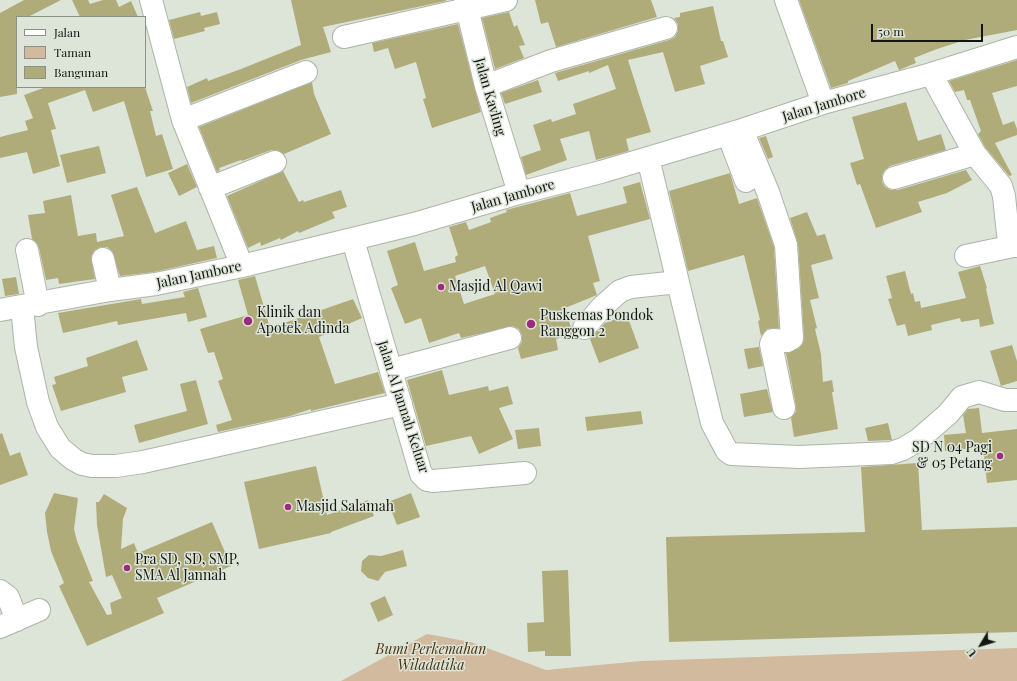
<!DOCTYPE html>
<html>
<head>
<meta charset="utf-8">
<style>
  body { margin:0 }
  #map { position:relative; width:1017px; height:681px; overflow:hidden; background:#dde5d9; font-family:"Playfair Display",serif }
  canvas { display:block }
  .legend { position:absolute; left:16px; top:16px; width:130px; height:72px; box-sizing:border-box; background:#dde5d9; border:1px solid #8c9289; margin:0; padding:5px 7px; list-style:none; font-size:12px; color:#121511 }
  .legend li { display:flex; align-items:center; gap:8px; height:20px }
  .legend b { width:20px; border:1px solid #8c9289 }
  .north { position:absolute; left:961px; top:625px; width:40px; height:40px; -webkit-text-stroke:3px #dde5d9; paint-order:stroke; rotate:232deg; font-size:11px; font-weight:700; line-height:16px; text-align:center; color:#121511 }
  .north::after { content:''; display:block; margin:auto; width:14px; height:18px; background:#121511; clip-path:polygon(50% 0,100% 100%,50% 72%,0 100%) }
  .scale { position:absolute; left:871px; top:24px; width:112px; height:18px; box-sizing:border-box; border:2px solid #121511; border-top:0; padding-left:5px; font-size:12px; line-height:14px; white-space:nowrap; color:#121511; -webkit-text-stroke:3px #dde5d9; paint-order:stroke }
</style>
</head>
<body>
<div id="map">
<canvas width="1017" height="681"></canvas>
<ul class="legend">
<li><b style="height:5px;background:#fff"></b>Jalan</li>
<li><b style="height:11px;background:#d1ba9d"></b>Taman</li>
<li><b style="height:11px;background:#b0ac79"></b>Bangunan</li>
</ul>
<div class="north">U</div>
<div class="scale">50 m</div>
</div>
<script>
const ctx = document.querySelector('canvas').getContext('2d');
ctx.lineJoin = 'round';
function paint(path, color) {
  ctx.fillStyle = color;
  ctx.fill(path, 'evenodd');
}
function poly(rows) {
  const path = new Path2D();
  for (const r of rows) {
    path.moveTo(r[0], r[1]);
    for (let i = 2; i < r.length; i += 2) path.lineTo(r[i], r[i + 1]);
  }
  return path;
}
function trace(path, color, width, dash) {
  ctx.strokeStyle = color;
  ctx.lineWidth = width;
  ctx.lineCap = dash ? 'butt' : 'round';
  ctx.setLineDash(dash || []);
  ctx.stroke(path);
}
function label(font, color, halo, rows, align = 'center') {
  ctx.font = font + ' "Playfair Display",serif';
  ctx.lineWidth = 3;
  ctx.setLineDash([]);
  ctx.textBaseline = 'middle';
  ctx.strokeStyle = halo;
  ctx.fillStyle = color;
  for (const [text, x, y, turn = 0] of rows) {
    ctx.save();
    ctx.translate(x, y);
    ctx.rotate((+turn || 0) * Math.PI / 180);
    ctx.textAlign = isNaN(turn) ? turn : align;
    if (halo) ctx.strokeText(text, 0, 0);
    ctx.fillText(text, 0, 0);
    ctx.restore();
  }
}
const green = poly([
  [427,634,471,642,546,670,641,661,1017,648,1017,681,341,681]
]);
const building = poly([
  [24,0,61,0,28,17,17,17,17,94,0,97,0,13],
  [72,0,88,0,90,4,103,0,116,0,119,7,131,1,138,17,80,17],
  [291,0,446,0,446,1,323,27,331,52,301,60,191,103,187,87,207,78,208,81,241,69,301,45],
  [535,0,651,0,657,17,556,47,548,22,541,24],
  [799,0,1017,0,1017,30,965,40,937,49,914,58,916,63,899,70,895,61,848,81,848,83,831,88],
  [713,6,721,41,723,41,728,57,700,66,705,84,675,92,663,52,628,60,651,132,626,139,629,151,596,160,589,131,560,139,567,160,526,175,521,157,541,150,533,125,551,119,552,122,576,114,573,104,616,89,608,65,589,73,589,71,558,81,555,73,669,40,675,37,678,31,678,24,674,18,680,17,680,13],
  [200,12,201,16,217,12,220,24,204,28,205,31,174,39,169,20],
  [509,12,514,27,517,25,525,45,519,46,524,58,495,69,482,18],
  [458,24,481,112,432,128,423,99,426,98,416,62,395,69,388,48,374,52,372,43],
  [1017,60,1017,86,992,93,1003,125,1014,121,1017,129,1017,135,995,143,1012,175,1009,176,985,147,978,134,981,131,970,100,967,100,964,90,955,92,949,81],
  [538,80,542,92,505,104,501,93],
  [312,82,314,94,331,134,284,154,277,150,271,150,242,161,241,160,219,168,220,170,217,172,199,127],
  [46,87,145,87,153,111,150,111,156,136,162,134,173,169,146,177,124,101,93,112,85,90,48,103,56,129,51,130,60,166,33,174,27,152,0,158,0,137,28,130,25,121,33,118,24,95],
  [906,102,918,141,941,134,946,150,890,166,885,170,882,175,882,182,885,187,891,190,898,190,966,170,972,180,947,193,918,202,922,212,876,228,860,184,857,185,850,163,864,159,852,117],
  [766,136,773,157,768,159,759,138],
  [99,146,106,173,67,183,60,155],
  [187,164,197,187,179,196,168,173],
  [283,171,299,202,303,200,304,202,341,190,347,207,332,212,335,218,299,233,298,231,281,240,280,238,261,246,260,242,248,248,227,196],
  [730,173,739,204,757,198,774,247,779,328,767,329,761,336,758,321,760,320,744,255,688,271,669,191],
  [640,182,650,219,588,236,600,281,593,283,597,295,565,308,573,334,556,339,558,350,521,359,518,348,522,342,522,335,519,329,513,326,461,338,459,333,429,343,421,318,405,324,391,288,398,285,387,251,415,242,424,271,456,262,455,257,458,255,449,227,466,222,469,230,491,222,490,218,507,212,506,210,570,193,577,216,627,203,623,187],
  [485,266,495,294,464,304,455,276],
  [137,187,155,233,186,221,197,250,214,246,217,258,154,272,120,276,112,251,107,247,101,247,95,250,91,256,95,279,59,284,58,278,46,280,39,248,32,239,28,215,45,213,43,201,71,195,78,236,96,233,97,242,124,236,111,195],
  [807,212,817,236,825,234,833,259,811,265,819,298,810,300,817,328,815,329,821,354,823,382,832,380,834,392,832,392,838,429,794,437,791,418,796,412,796,406,786,353,799,348,803,343,804,337,798,244,790,218],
  [980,266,987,288,986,289,994,324,980,327,979,319,961,322,960,318,931,325,932,330,908,336,905,324,897,326,888,299,892,298,886,276,905,271,911,294,913,293,915,302,920,301,921,308,966,298,958,272],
  [255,276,270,328,353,299,362,318,319,337,335,384,378,372,385,393,311,411,311,409,290,416,218,432,216,425,232,420,218,381,223,379,214,352,208,353,200,329,248,315,238,280],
  [16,277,19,294,5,296,2,279],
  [198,288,207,317,188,322,186,313,118,325,117,321,63,333,58,313,141,299,142,304,185,297,183,292],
  [627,315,639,348,599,363,590,339,605,323],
  [137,340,148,370,122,377,126,392,61,411,52,385,56,384,54,377,88,366,86,358],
  [1012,345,1017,361,1017,381,1001,386,990,351],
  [759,347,763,366,748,369,744,349],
  [442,370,449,395,488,386,489,391,508,386,513,404,499,408,513,439,479,454,471,436,426,446,407,380],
  [196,380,208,424,139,443,134,425,187,411,180,384],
  [767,389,773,412,744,417,740,394],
  [979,408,982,433,1017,429,1017,480,987,483,983,447,945,451,944,435,966,433,963,415,968,409],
  [641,411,643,424,587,431,585,417],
  [888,423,892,440,868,441,865,428],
  [539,428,541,446,518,449,515,430],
  [2,433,10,456,20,452,28,475,0,485,0,434],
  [918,463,922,530,1017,527,1017,632,669,642,666,537,865,532,861,467],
  [316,466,327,515,368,500,374,516,331,532,331,533,259,549,244,482],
  [54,493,78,498,74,529,77,541,93,581,89,582,107,615,112,614,110,603,122,598,112,575,106,577,97,525,96,502,99,502,104,494,127,508,123,519,121,549,134,543,138,553,212,522,231,566,157,598,164,613,87,646,59,586,64,583,51,551,47,532,45,513],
  [411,493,420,517,397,525,388,502],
  [403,550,407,566,385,572,378,581,368,578,361,571,362,561,369,555,381,556],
  [568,570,571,656,545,656,545,651,528,652,527,623,544,622,542,571],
  [385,596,393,615,378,622,370,603]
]);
const minor = poly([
  [151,0,183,120,242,266],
  [465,0,486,86,519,193],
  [786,0,823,103],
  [344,37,506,0],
  [931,74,975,154,1001,186,1004,196,1008,234,1013,246,1017,246],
  [486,86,551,61,666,28],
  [183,120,306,72],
  [742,130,768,192,786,245,792,338,787,341,773,340,771,344,784,408],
  [728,134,746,181],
  [648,158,712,423,727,451,731,454,799,457,891,453,903,449,918,440,948,414,962,397,979,392,1005,400,1017,400],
  [894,178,975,154],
  [210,188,275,162],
  [353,240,421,474,427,480,433,481,525,473],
  [27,250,38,305],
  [966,256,1013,246],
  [103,259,110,290],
  [22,307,26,347,38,402,47,427,60,448,73,459,82,464,92,466,116,466,143,462,401,404],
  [0,310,110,290,156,284,242,266,414,224,519,193,601,172,742,130,823,103,931,74,1017,47],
  [584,328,602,307,620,291,631,287,678,282],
  [391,370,510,338],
  [0,591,8,597,17,620],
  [0,627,39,610]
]);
const markers = [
  [441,287,4,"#9f2881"],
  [248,321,5,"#9f2881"],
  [531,324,5,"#9f2881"],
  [1000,456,4,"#9f2881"],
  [288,507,4,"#9f2881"],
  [127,568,4,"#9f2881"]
];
const streetNames = [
  ["Jalan Kavling",490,97,74],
  ["Jalan Jambore",824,105,-17],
  ["Jalan Jambore",513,196,-16],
  ["Jalan Jambore",199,275,-12],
  ["Jalan Al Jannah Keluar",403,407,72]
];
const poiNames = [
  ["Masjid Al Qawi",449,287],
  ["Klinik dan",257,313],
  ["Apotek Adinda",257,329],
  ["Puskemas Pondok",540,316],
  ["Ranggon 2",540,332],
  ["SD N 04 Pagi",992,448,"right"],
  ["& 05 Petang",992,464,"right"],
  ["Masjid Salamah",296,507],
  ["Pra SD, SD, SMP,",135,560],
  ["SMA Al Jannah",135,576]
];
const parkNames = [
  ["Bumi Perkemahan",431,650],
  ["Wiladatika",431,666]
];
paint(green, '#d1ba9d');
paint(building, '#b0ac79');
trace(minor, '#acb4a8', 24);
trace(minor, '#fff', 22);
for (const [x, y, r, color] of markers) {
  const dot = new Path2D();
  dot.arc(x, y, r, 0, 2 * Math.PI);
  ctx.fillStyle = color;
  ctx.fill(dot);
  trace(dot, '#dde5d9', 1.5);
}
label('14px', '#121511', '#dde5d9', streetNames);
label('14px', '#121511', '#dde5d9', poiNames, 'left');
label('italic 14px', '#4c3411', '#dde5d9', parkNames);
</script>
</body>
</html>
